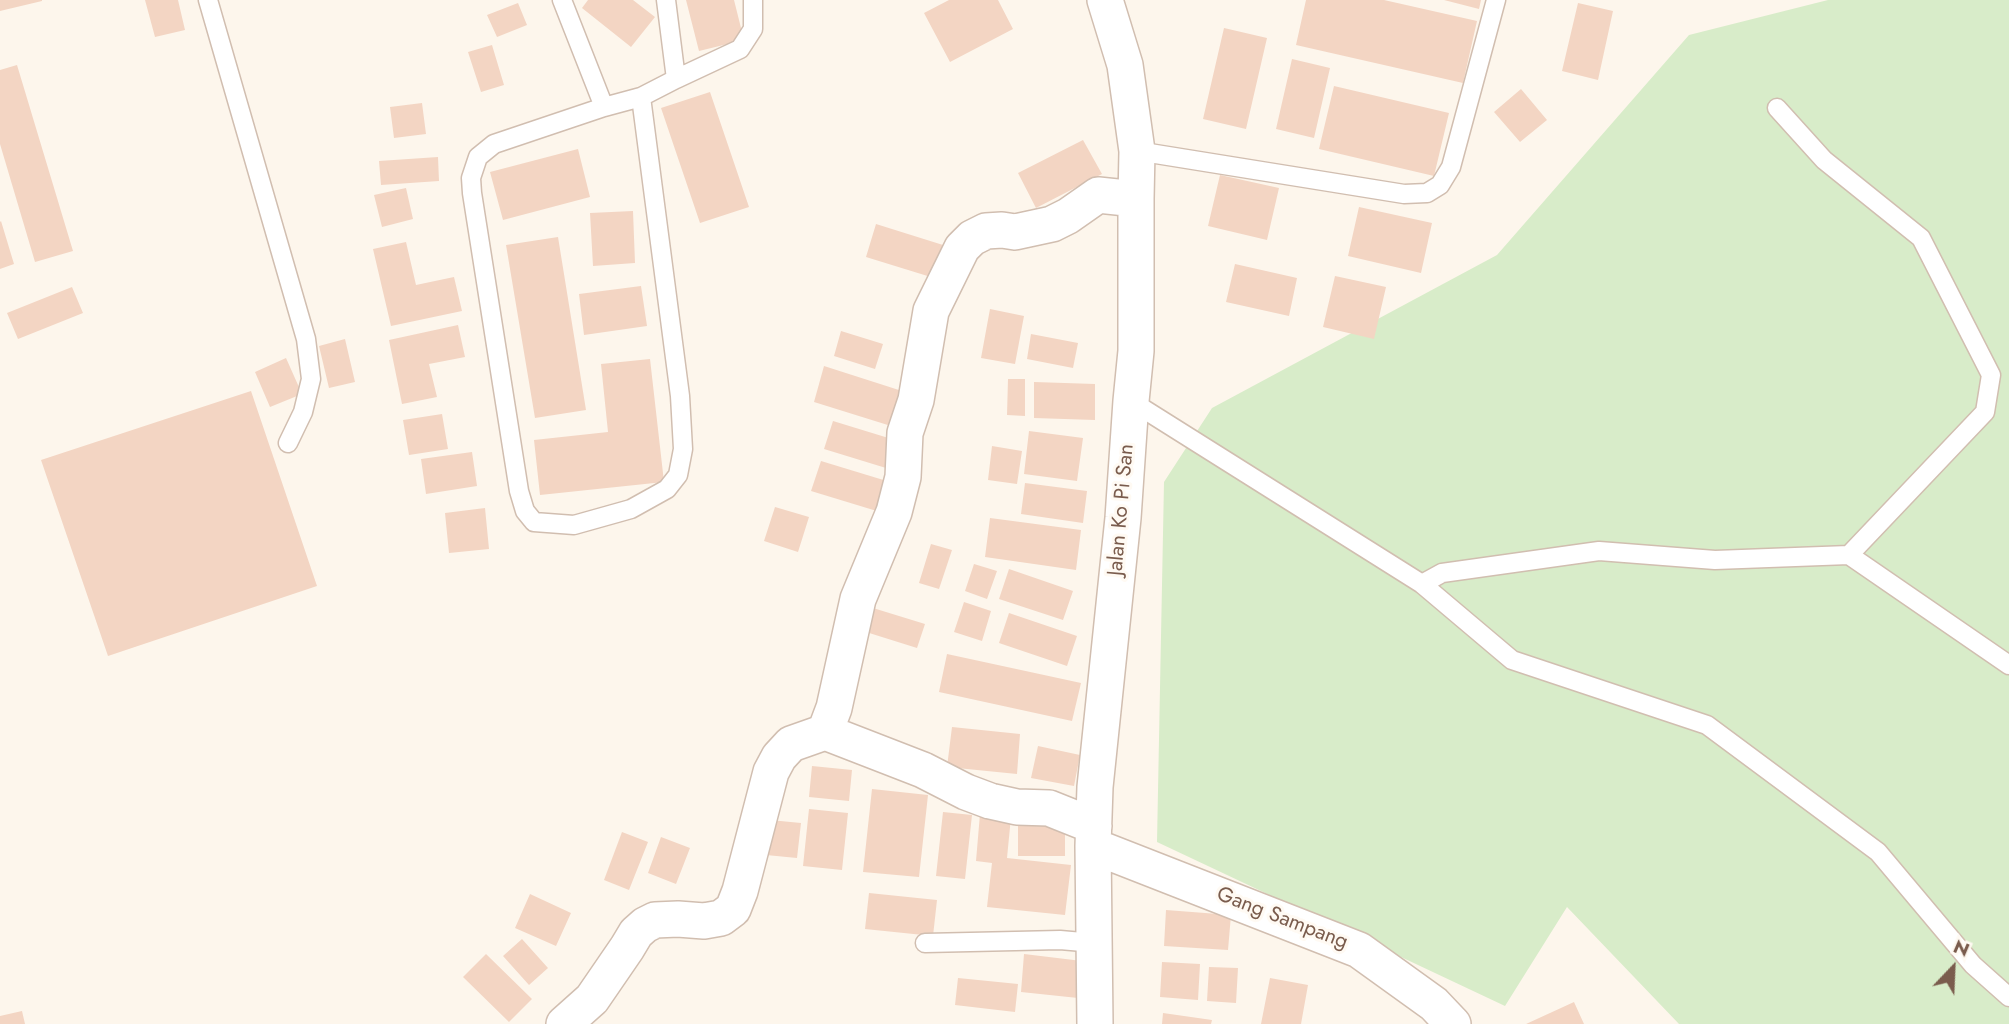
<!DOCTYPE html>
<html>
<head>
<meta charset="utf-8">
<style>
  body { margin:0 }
  #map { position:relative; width:2009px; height:1024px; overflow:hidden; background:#fdf6ec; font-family:Jost,sans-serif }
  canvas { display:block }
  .north { position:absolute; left:1918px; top:933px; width:70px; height:70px; -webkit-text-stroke:5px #fffaf3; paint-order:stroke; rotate:23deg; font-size:19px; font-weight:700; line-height:28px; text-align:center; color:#7a5c4d }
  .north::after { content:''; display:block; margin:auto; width:24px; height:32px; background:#7a5c4d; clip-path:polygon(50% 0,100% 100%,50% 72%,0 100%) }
</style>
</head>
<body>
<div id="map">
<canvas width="2009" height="1024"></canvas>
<div class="north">N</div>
</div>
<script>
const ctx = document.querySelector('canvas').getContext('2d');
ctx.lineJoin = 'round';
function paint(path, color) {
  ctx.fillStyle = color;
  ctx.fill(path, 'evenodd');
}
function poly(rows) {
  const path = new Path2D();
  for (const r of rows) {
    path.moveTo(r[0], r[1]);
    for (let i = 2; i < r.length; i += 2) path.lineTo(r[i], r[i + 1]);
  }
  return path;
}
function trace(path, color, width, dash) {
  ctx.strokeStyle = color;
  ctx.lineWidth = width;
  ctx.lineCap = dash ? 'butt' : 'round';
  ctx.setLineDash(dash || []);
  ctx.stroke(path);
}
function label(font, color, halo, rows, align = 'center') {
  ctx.font = font + ' Jost,sans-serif';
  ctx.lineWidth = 6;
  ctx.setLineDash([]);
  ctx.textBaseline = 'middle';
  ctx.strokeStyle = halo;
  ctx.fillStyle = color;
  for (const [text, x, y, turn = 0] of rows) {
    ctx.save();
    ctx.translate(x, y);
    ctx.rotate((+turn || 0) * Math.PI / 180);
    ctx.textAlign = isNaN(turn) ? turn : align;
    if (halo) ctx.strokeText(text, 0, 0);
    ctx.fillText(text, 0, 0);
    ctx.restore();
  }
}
const green = poly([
  [1828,0,2009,0,2009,1024,1679,1024,1567,907,1505,1006,1157,842,1164,482,1212,408,1497,255,1689,35]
]);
const building = poly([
  [0,0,42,0,42,1,0,11],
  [145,0,178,0,185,30,155,37],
  [588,0,633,0,655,17,631,47,582,8],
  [686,0,734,0,744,40,699,51],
  [949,0,998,0,1013,29,950,62,924,13],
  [1306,0,1384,0,1477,21,1463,83,1296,45],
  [1444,0,1481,0,1479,9],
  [518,3,527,25,497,37,487,15],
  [1578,3,1613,11,1598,80,1562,71],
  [1224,28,1267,38,1246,129,1203,119],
  [492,45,504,85,481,92,468,52],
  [1292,59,1330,68,1314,138,1276,129],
  [17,65,73,251,35,262,0,144,0,70],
  [1334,86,1449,113,1434,176,1319,149],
  [1521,89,1547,120,1520,142,1494,112],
  [710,92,749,207,700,223,661,108],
  [422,103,426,134,394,138,390,107],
  [1083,140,1102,174,1036,208,1018,173],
  [578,149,590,197,503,220,490,172],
  [438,157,439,181,381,185,379,161],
  [1220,175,1279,188,1267,240,1208,226],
  [406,188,413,219,382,227,374,195],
  [1359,207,1432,223,1421,273,1348,256],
  [633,211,635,263,593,266,590,213],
  [1,221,14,264,0,269,0,222],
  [876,224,943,245,934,278,866,257],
  [558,237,586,410,535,418,506,245],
  [406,242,416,285,454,277,462,311,391,326,373,249],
  [1235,264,1297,278,1289,316,1226,302],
  [1335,276,1386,287,1374,339,1323,327],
  [641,286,647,326,584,335,579,294],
  [72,287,83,313,18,339,7,313],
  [990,309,1024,316,1015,364,981,358],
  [458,325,465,357,429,364,437,397,402,404,389,340],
  [841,331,883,344,875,369,834,356],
  [1031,334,1078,343,1073,368,1027,359],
  [345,339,355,382,329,388,319,346],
  [286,358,302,394,270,407,255,372],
  [650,359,664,482,540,495,534,440,608,432,601,364],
  [824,366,902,391,891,426,814,402],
  [1008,379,1025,379,1025,416,1007,415],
  [1034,382,1095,384,1095,420,1034,418],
  [251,391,317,586,108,656,41,460],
  [442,414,448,449,409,455,403,420],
  [833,421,895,440,886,468,824,449],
  [1029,431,1083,438,1077,481,1024,474],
  [992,446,1022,451,1017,484,988,480],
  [472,452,477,486,426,494,421,459],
  [821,461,890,482,880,512,811,491],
  [1025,483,1087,491,1083,523,1021,514],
  [775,507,809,517,798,552,764,541],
  [485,508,489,549,449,553,445,513],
  [990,518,1081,530,1076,570,985,557],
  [931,544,952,550,939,589,919,583],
  [974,564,997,571,987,599,965,591],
  [1009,569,1073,591,1063,620,999,599],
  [964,602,991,611,982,641,954,632],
  [873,608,925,624,917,648,866,632],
  [1009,613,1077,636,1067,666,999,643],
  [947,654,1081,683,1072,721,939,692],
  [952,727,1020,734,1017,774,947,767],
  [1038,746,1080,755,1074,786,1031,778],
  [812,766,852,770,849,801,809,797],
  [872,789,928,795,919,877,863,872],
  [809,809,848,813,842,870,803,866],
  [943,812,972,815,965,879,936,876],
  [980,814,1011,817,1007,858,1071,865,1065,915,987,907,992,863,976,861],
  [770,820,801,823,797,858,766,855],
  [1018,822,1065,822,1065,856,1018,856],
  [622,832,648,842,629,890,604,880],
  [661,837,690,848,676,884,648,873],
  [869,893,937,900,933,936,865,929],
  [530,894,571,913,556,946,515,928],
  [1166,910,1231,915,1228,950,1164,946],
  [522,939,548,968,529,985,503,956],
  [486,954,532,999,509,1022,463,977],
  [1024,954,1082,961,1078,998,1021,992],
  [1162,962,1200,964,1198,1000,1160,997],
  [1209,967,1238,968,1236,1003,1207,1001],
  [958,978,1018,984,1015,1012,955,1005],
  [1270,978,1308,985,1301,1024,1261,1024],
  [1574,1002,1584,1024,1526,1024],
  [22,1011,25,1024,0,1024,0,1016],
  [1163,1013,1212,1020,1211,1024,1162,1024]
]);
const service = poly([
  [208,0,306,339,311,379,303,412,288,443],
  [562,0,604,107,494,144,478,157,471,178,472,193,519,491,525,511,534,522,574,525,631,509,667,489,678,475,683,449,680,396,641,97],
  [676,79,740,49,753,29,753,0],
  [604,107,641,97,676,79,666,0],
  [1777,108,1824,160,1921,238,1991,375,1985,412,1849,555],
  [1137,151,1404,194,1427,193,1440,185,1451,167,1496,0],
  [1131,401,1422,584,1512,660,1707,725,1878,852,1973,965,2009,997],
  [1422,584,1442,573,1599,551,1715,560,1849,555,2009,665],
  [925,943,1060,940,1094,943]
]);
const minor = poly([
  [825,732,923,770,966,792,990,801,1017,807,1049,808,1094,826],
  [1093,846,1359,950,1434,1004,1453,1024],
  [564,1024,592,999,627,948,636,933,645,925,655,920,678,919,704,921,721,918,733,909,740,891,771,772,779,757,791,744,825,732,834,708,858,599,894,512,903,477,905,433,916,400,931,311,962,248,972,238,986,231,1002,230,1015,232,1052,224,1068,216,1098,195,1136,199],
  [1095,1024,1093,846,1095,787,1123,518,1131,401,1136,351,1136,199,1137,151,1125,65,1105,0]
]);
const streetNames = [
  ["Jalan Ko Pi San",1122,510,-85],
  ["Gang Sampang",1282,919,21]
];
paint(green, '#d8ecc9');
paint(building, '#f3d5c3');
trace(service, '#d1beb0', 21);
trace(minor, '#d1beb0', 38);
trace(service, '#fff', 18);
trace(minor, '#fff', 35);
label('21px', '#7a5c4d', '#fffaf3', streetNames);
</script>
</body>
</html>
